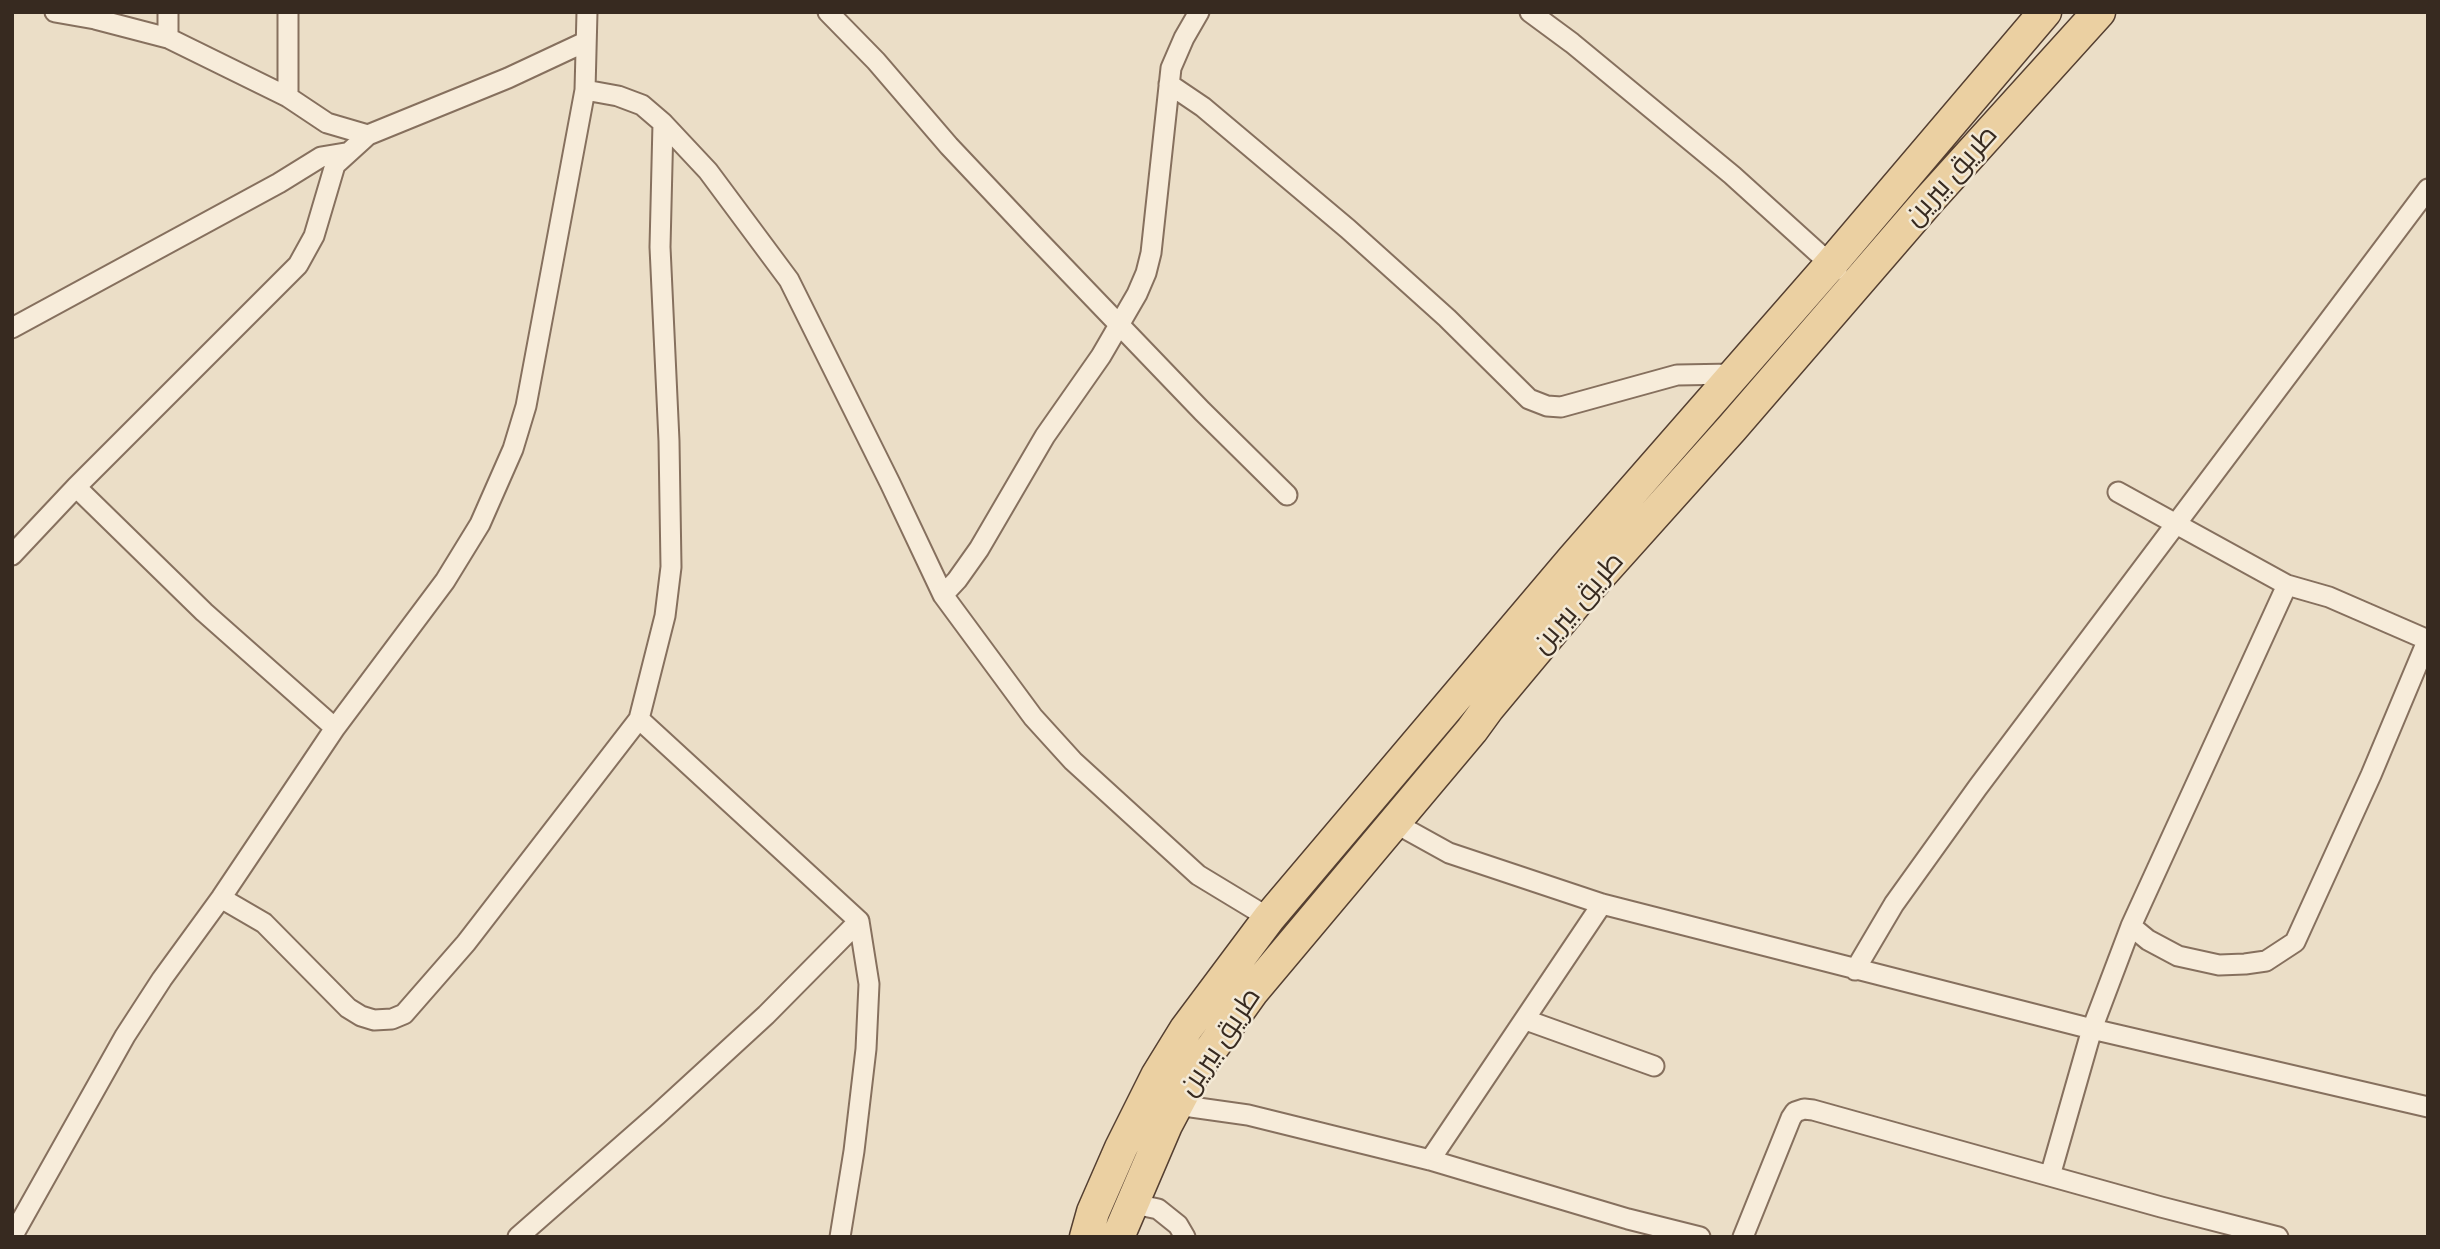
<!DOCTYPE html>
<html>
<head>
<meta charset="utf-8">
<style>
  body { margin:0 }
  #map { position:relative; width:2440px; height:1249px; overflow:hidden; background:#ebdec7; font-family:"Zilla Slab",serif }
  canvas { display:block }
  .frame { position:absolute; inset:0; border:14px solid #372a20; pointer-events:none }
</style>
</head>
<body>
<div id="map">
<canvas width="2440" height="1249"></canvas>
<div class="frame"></div>
</div>
<script>
const ctx = document.querySelector('canvas').getContext('2d');
ctx.lineJoin = 'round';
function poly(rows) {
  const path = new Path2D();
  for (const r of rows) {
    path.moveTo(r[0], r[1]);
    for (let i = 2; i < r.length; i += 2) path.lineTo(r[i], r[i + 1]);
  }
  return path;
}
function trace(path, color, width, dash) {
  ctx.strokeStyle = color;
  ctx.lineWidth = width;
  ctx.lineCap = dash ? 'butt' : 'round';
  ctx.setLineDash(dash || []);
  ctx.stroke(path);
}
function label(font, color, halo, rows, align = 'center') {
  ctx.font = font + ' "Zilla Slab",Cairo,serif';
  ctx.lineWidth = 5;
  ctx.setLineDash([]);
  ctx.textBaseline = 'middle';
  ctx.strokeStyle = halo;
  ctx.fillStyle = color;
  for (const [text, x, y, turn = 0] of rows) {
    ctx.save();
    ctx.translate(x, y);
    ctx.rotate((+turn || 0) * Math.PI / 180);
    ctx.textAlign = isNaN(turn) ? turn : align;
    if (halo) ctx.strokeText(text, 0, 0);
    ctx.fillText(text, 0, 0);
    ctx.restore();
  }
}
const street = poly([
  [55,12,95,19,168,38,288,97,327,123,368,135,508,78,585,42],
  [168,12,168,38],
  [288,12,288,97],
  [828,12,876,61,949,146,1034,236,1202,411,1287,495],
  [1530,12,1572,43,1732,175,1837,270],
  [1169,84,1203,107,1348,229,1447,318,1529,399,1547,406,1561,407,1677,375,1734,374],
  [663,123,708,171,789,280,890,483,943,595,1033,717,1073,761,1198,875,1269,918],
  [12,328,279,183,321,157,345,153],
  [76,487,204,612,335,728],
  [2118,492,2287,585,2329,597,2428,640],
  [12,555,76,487,298,265,314,236,335,165,368,135],
  [943,595,957,580,979,549,1045,436,1101,356,1137,294,1146,273,1151,253,1171,68,1184,38,1199,12],
  [639,719,859,921,869,984,866,1049,854,1151,840,1237],
  [1393,822,1449,853,1602,904,2092,1029,2428,1107],
  [221,898,264,923,348,1008,361,1016,374,1020,392,1019,404,1014,466,943,639,719,665,616,671,567,669,441,660,247,663,123,642,105,618,96,585,90],
  [2131,926,2148,940,2178,956,2219,965,2245,964,2266,961,2295,942,2371,775,2428,639],
  [1855,970,1894,904,1978,787,2428,189],
  [1526,1020,1654,1066],
  [1177,1105,1248,1115,1430,1160,1628,1219,1700,1237],
  [1430,1160,1602,904],
  [2050,1176,2092,1029,2131,926,2287,585],
  [1130,1203,1158,1209,1178,1225,1185,1237],
  [12,1237,125,1036,162,979,221,898,335,728,445,581,480,524,513,449,526,406,585,90,587,12],
  [518,1237,657,1115,766,1015,859,921],
  [1743,1237,1791,1118,1795,1112,1804,1109,1813,1110,2161,1207,2278,1237]
]);
const primary = poly([
  [1086,1237,1093,1212,1121,1148,1157,1076,1186,1029,1269,918,1573,559,1831,264,2045,12],
  [1118,1237,1166,1125,1192,1076,1252,992,1472,730,1488,708,1584,593,1732,428,1929,200,2099,12]
]);
const streetNames = [
  ["طريق بيرين",1951,176,-48],
  ["طريق بيرين",1578,603,-49],
  ["طريق بيرين",1220,1042,-56]
];
trace(street, '#86705e', 23);
trace(primary, '#543f31', 35);
trace(street, '#f7ecda', 19);
trace(primary, '#ebd0a2', 32);
label('28px', '#372a20', '#f3e9d6', streetNames);
</script>
</body>
</html>
